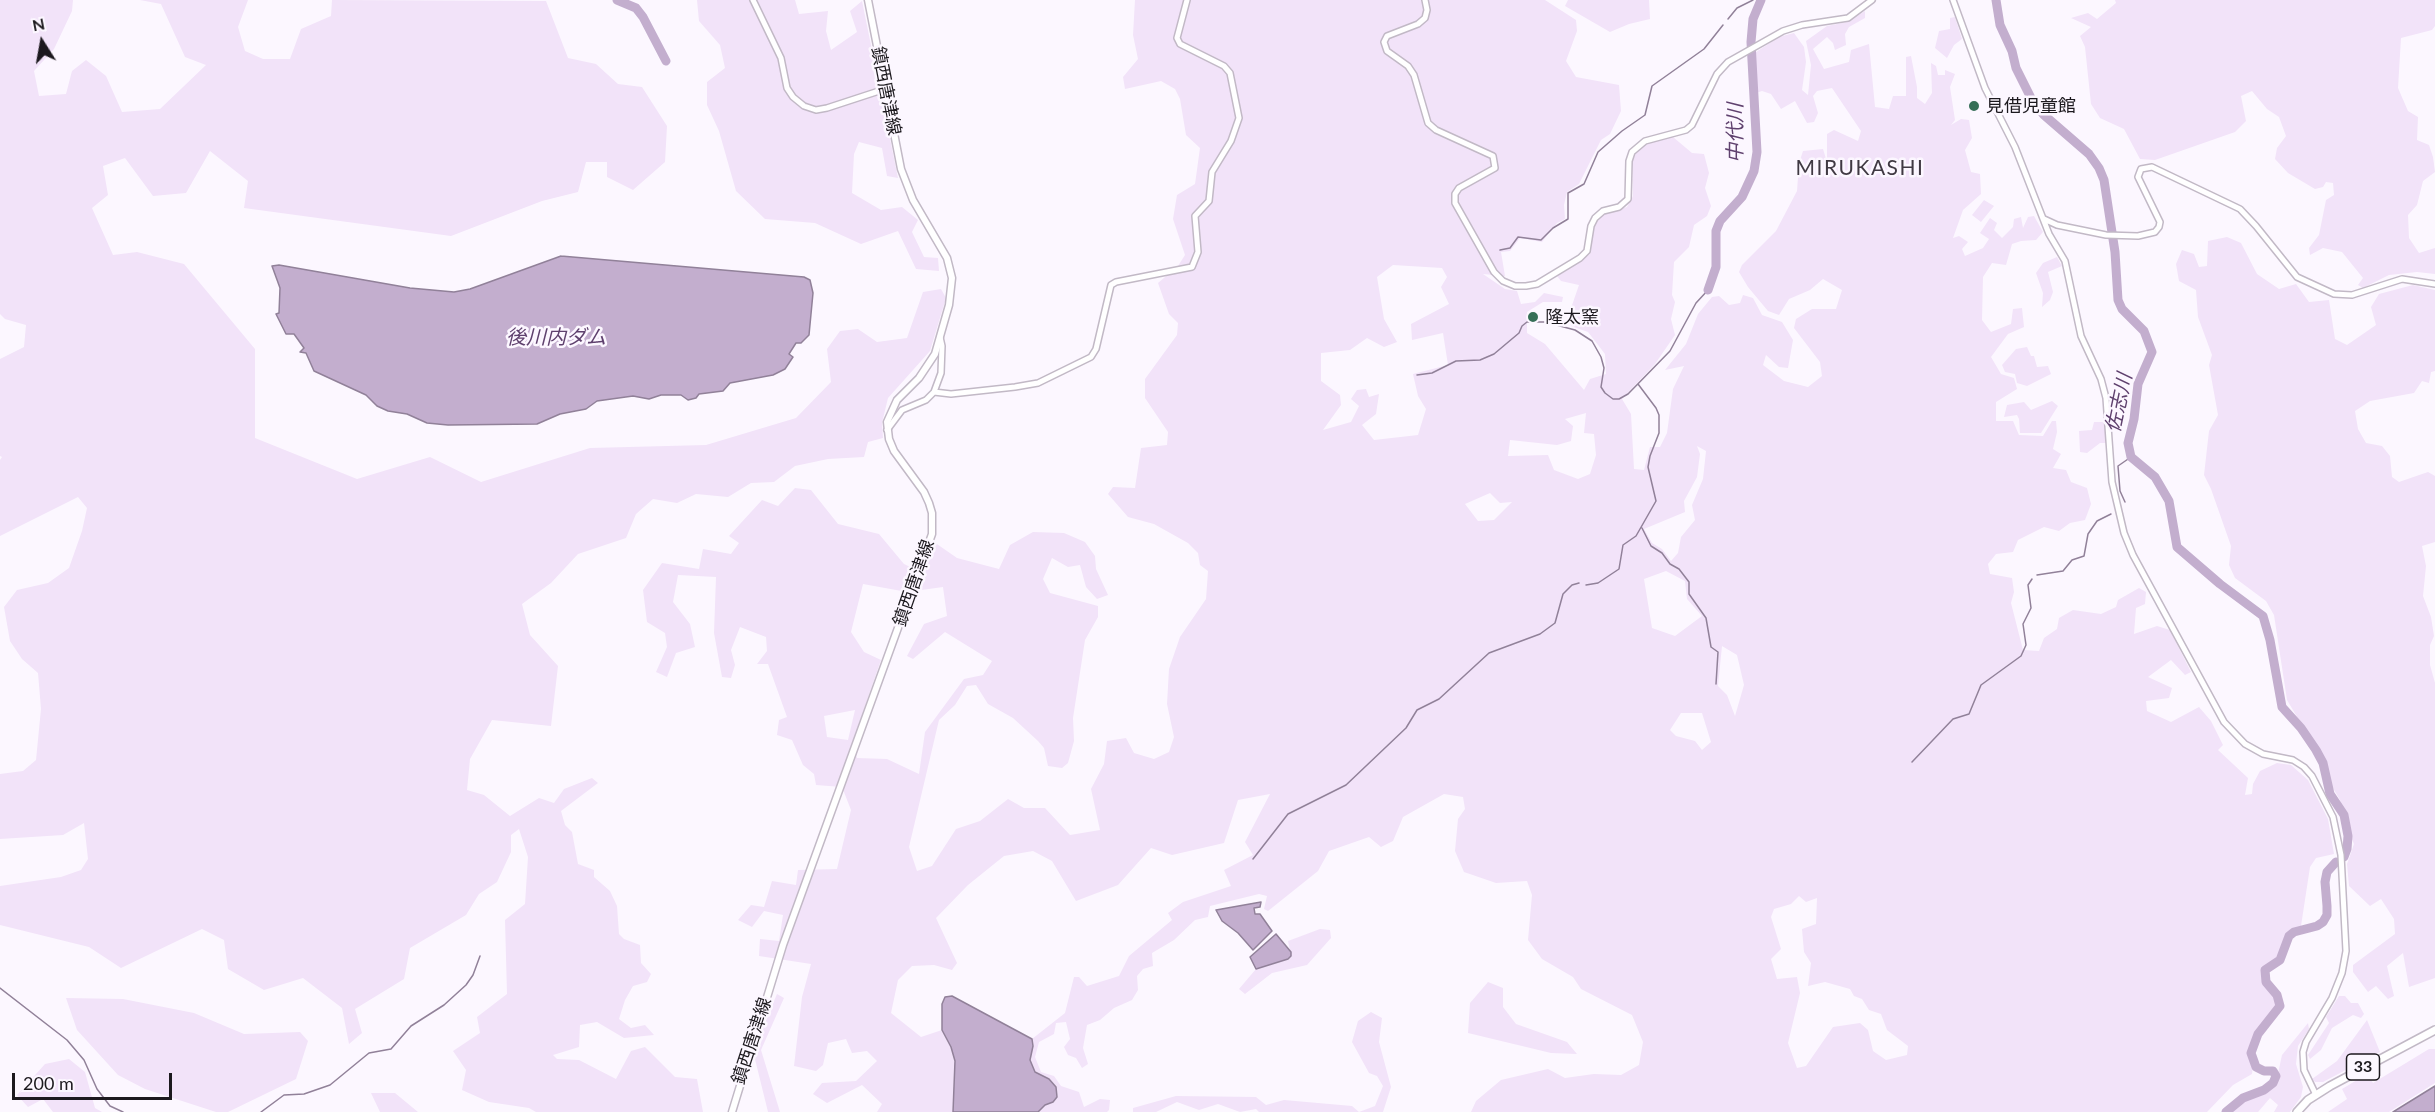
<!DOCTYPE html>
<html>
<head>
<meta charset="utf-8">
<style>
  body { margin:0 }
  #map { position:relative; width:2435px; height:1112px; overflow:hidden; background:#fcf7ff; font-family:Lato,sans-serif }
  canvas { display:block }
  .north { position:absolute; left:12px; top:12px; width:60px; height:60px; -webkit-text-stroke:4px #fcf7ff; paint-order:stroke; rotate:349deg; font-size:16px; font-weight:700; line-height:24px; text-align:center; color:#1c191e }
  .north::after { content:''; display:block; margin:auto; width:21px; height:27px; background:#1c191e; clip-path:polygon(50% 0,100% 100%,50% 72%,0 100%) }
  .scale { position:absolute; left:12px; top:1073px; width:160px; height:27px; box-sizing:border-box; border:3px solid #1c191e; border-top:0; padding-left:8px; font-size:18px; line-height:21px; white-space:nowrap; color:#1c191e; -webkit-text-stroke:4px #fcf7ff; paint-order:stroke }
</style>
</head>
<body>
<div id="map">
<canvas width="2435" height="1112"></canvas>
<div class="north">N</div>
<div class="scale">200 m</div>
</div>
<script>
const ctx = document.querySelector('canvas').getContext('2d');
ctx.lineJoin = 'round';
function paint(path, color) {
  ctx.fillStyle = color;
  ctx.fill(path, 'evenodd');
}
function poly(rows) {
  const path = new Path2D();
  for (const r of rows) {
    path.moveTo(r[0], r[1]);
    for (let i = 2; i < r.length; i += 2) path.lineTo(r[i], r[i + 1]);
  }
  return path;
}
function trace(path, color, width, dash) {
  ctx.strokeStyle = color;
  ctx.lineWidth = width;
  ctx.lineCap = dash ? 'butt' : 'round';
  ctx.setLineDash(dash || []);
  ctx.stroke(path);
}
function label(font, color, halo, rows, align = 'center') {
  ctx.font = font + ' Lato,"Noto Sans JP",sans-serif';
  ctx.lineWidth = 5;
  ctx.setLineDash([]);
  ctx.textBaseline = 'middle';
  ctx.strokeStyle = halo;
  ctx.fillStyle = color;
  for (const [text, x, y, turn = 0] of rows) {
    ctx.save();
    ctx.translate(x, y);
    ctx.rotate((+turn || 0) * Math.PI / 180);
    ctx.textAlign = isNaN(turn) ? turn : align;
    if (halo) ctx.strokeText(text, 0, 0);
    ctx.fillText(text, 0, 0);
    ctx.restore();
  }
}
const green = poly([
  [0,0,73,0,72,11,54,49,34,71,39,96,66,94,72,71,86,60,106,76,122,112,160,109,206,65,185,57,161,4,140,0,248,0,238,27,245,51,263,59,290,59,301,29,331,16,332,0,546,1,568,58,596,64,618,84,642,87,667,126,665,162,633,190,607,177,607,162,586,162,578,192,542,201,451,236,244,208,248,181,210,151,186,193,153,196,125,158,103,166,108,195,92,208,113,255,137,252,184,264,255,349,255,438,357,479,430,457,481,482,590,448,706,445,796,418,831,382,827,349,840,331,858,329,877,342,907,338,923,292,941,289,946,298,930,351,888,398,882,423,883,438,868,442,864,457,828,459,795,466,774,482,751,483,728,497,696,494,677,503,653,499,636,514,626,538,578,554,551,583,522,604,530,635,558,666,551,726,492,720,470,759,467,790,484,795,510,816,539,798,554,803,564,789,592,778,598,783,561,811,565,825,572,832,578,864,594,870,594,877,610,891,617,906,619,934,624,939,640,945,641,963,651,974,647,982,633,986,625,1000,619,1019,631,1028,645,1025,654,1035,624,1038,597,1022,580,1025,579,1047,553,1055,557,1059,579,1060,616,1079,631,1051,645,1047,675,1077,697,1079,703,1112,536,1112,529,1108,489,1102,462,1090,466,1070,453,1051,480,1033,477,1017,507,994,505,920,525,904,528,857,519,829,511,835,511,852,497,882,479,894,466,915,410,948,404,979,355,1009,362,1033,349,1044,342,1008,303,978,264,990,228,969,224,940,202,929,121,968,89,947,0,925,0,886,61,877,81,870,88,859,84,823,63,835,0,839,0,774,23,771,36,760,41,709,38,673,22,659,10,641,4,607,17,590,48,583,69,568,82,531,87,508,78,497,0,536,0,460,2,457,0,456,0,359,24,347,26,325,5,319,0,314],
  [697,0,795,0,799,14,828,11,826,31,831,50,857,32,850,11,862,1,898,178,887,176,882,148,859,142,854,154,852,193,881,210,902,207,918,220,912,232,924,257,938,258,939,271,916,269,898,231,861,244,815,223,765,219,736,191,719,131,707,105,707,82,725,68,720,45,699,21],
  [1135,0,1545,0,1576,20,1577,31,1566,61,1576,77,1619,85,1621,111,1610,134,1601,140,1579,184,1567,192,1564,205,1565,219,1557,223,1542,242,1520,238,1510,251,1501,252,1505,276,1483,274,1505,289,1517,291,1521,304,1535,302,1544,293,1563,297,1562,302,1543,302,1527,312,1527,333,1545,344,1584,390,1590,379,1606,374,1605,354,1588,332,1571,326,1569,314,1579,285,1561,281,1557,276,1590,254,1593,225,1604,214,1627,207,1633,196,1632,162,1637,150,1654,140,1673,137,1692,153,1704,154,1709,173,1705,188,1711,206,1707,216,1694,225,1689,247,1674,262,1672,295,1675,302,1671,319,1675,335,1655,364,1622,399,1631,414,1634,469,1644,470,1650,447,1660,447,1667,433,1673,389,1684,366,1665,370,1686,344,1698,314,1712,297,1719,296,1729,305,1740,303,1743,295,1753,298,1762,315,1782,322,1793,340,1788,368,1779,367,1766,355,1763,365,1784,381,1808,387,1822,376,1820,362,1794,328,1796,319,1812,309,1836,309,1842,290,1823,279,1810,290,1789,299,1779,315,1768,311,1748,287,1739,272,1742,265,1776,231,1797,191,1799,163,1803,151,1823,149,1827,162,1827,134,1834,130,1858,141,1861,131,1832,88,1817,91,1813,96,1818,113,1814,122,1807,123,1795,101,1781,109,1771,94,1762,91,1756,93,1756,52,1779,37,1794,33,1804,47,1806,62,1802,90,1808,95,1811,65,1806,41,1827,26,1847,22,1865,11,1865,18,1849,27,1845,34,1846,45,1835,50,1833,43,1827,37,1813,49,1824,69,1849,62,1851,50,1869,44,1875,107,1889,109,1893,96,1906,96,1906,57,1911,56,1917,87,1917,98,1925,104,1932,93,1931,63,1936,66,1938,75,1945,75,1945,70,1955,74,1950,87,1955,120,1951,125,1961,119,1969,120,1972,138,1965,150,1971,172,1980,174,1981,194,1963,210,1953,238,1959,236,1968,242,1962,249,1965,256,1983,248,1989,239,1980,233,1990,218,1997,223,1994,230,2002,238,2013,227,2014,219,2021,217,2023,228,2028,217,2034,216,2043,232,2036,240,2021,241,2012,244,2006,265,1992,263,1983,277,1982,320,1991,332,2011,324,2013,309,2022,308,2024,327,2008,334,1991,357,2001,374,2014,378,2017,389,1996,402,1996,421,2013,421,2019,435,2043,436,2052,421,2056,421,2057,432,2053,449,2061,454,2053,468,2066,470,2071,482,2087,488,2091,504,2085,520,2070,523,2059,531,2044,527,2018,540,2013,552,1996,554,1988,564,1990,574,2012,578,2014,592,2011,603,2023,650,2039,651,2044,638,2057,629,2059,618,2073,610,2101,614,2116,607,2118,600,2139,588,2146,592,2145,604,2136,608,2134,634,2157,626,2170,630,2191,672,2185,675,2171,660,2148,677,2172,688,2169,698,2146,701,2147,711,2171,722,2199,707,2211,721,2223,745,2218,750,2248,778,2245,795,2252,794,2253,784,2260,771,2277,763,2291,765,2308,780,2328,819,2334,854,2316,858,2310,867,2301,926,2288,933,2277,960,2267,964,2264,971,2264,984,2276,1000,2275,1012,2252,1039,2248,1053,2253,1066,2252,1074,2233,1085,2207,1112,1471,1112,1476,1101,1501,1080,1548,1069,1565,1078,1594,1074,1621,1075,1639,1065,1643,1042,1632,1015,1581,989,1573,977,1542,959,1528,940,1532,895,1527,881,1496,883,1464,872,1455,851,1458,819,1465,809,1463,797,1444,794,1403,817,1393,841,1381,847,1369,837,1329,851,1318,871,1268,911,1264,909,1267,896,1259,894,1210,906,1208,917,1195,920,1174,940,1152,953,1153,966,1143,969,1137,976,1138,990,1132,1000,1114,1008,1100,1020,1087,1025,1083,1048,1088,1064,1082,1068,1076,1058,1068,1055,1064,1047,1070,1039,1066,1022,1056,1023,1054,1034,1039,1042,1035,1057,1041,1072,1054,1076,1061,1086,1079,1092,1084,1107,1100,1099,1110,1100,1109,1110,1107,1112,1038,1112,1045,1105,1049,1079,1035,1072,1030,1060,1033,1046,1032,1039,1065,1013,1074,977,1079,977,1087,986,1119,976,1129,956,1172,920,1168,913,1183,902,1231,886,1224,870,1253,855,1245,842,1270,794,1238,800,1224,843,1172,855,1151,848,1118,885,1076,901,1052,861,1033,851,1004,856,968,885,936,918,957,963,952,970,934,965,912,966,898,980,891,1013,921,1037,942,1030,951,1047,955,1061,953,1112,877,1112,882,1104,862,1085,827,1103,813,1094,822,1083,856,1081,877,1061,867,1051,852,1053,846,1039,828,1043,823,1065,816,1071,794,1066,802,997,811,964,759,956,760,939,779,941,783,915,764,911,752,927,738,920,751,905,764,907,772,881,796,885,798,870,837,869,851,810,842,787,816,785,814,774,803,765,792,740,777,735,779,720,787,717,768,664,757,664,767,651,766,637,740,627,731,650,735,665,731,678,722,677,714,633,716,577,678,575,673,602,690,624,695,647,676,653,667,677,656,672,667,647,665,633,647,622,643,590,662,563,699,569,703,549,731,554,739,543,729,536,762,500,778,506,795,488,811,490,838,524,879,534,904,564,921,572,934,542,957,558,999,569,1010,545,1033,532,1064,533,1085,542,1095,556,1096,569,1108,595,1097,599,1086,587,1080,565,1068,567,1052,558,1043,579,1050,593,1098,606,1098,617,1085,640,1073,718,1074,741,1068,763,1062,768,1048,766,1044,748,1038,741,1013,718,988,704,976,685,967,686,955,705,939,720,909,847,917,871,932,866,956,829,980,821,1008,799,1024,808,1045,808,1070,835,1100,830,1091,789,1104,764,1107,741,1126,738,1134,753,1154,759,1169,752,1174,737,1167,704,1169,669,1180,637,1206,599,1208,571,1200,565,1198,553,1188,543,1154,524,1128,517,1108,494,1113,487,1135,488,1141,448,1167,445,1168,432,1145,398,1145,379,1177,335,1178,323,1169,314,1158,283,1178,266,1185,255,1173,219,1177,195,1195,184,1200,148,1186,135,1180,99,1175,89,1161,81,1125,89,1123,77,1138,59,1133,35],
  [1393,265,1442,268,1447,277,1441,287,1449,304,1411,324,1412,340,1443,333,1448,365,1413,374,1418,396,1426,409,1418,435,1374,440,1362,425,1376,414,1379,394,1369,397,1366,389,1357,390,1351,399,1359,406,1351,422,1323,430,1341,405,1340,395,1321,381,1321,353,1350,350,1367,338,1384,347,1397,342,1384,319,1377,277],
  [1586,413,1584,433,1594,434,1596,455,1590,474,1578,479,1554,470,1548,455,1508,456,1510,440,1557,445,1571,441,1573,426,1565,419],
  [1697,446,1706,451,1703,479,1692,505,1695,520,1681,537,1678,553,1671,561,1662,549,1652,543,1644,529,1685,512,1684,501,1697,477,1700,454],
  [1490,493,1500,503,1512,502,1494,520,1478,521,1465,504],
  [1666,571,1685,581,1687,599,1702,616,1675,636,1652,628,1644,579],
  [863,584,907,592,943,587,947,616,924,624,907,656,913,659,945,632,992,661,983,675,964,679,925,732,919,774,887,759,857,758,853,741,881,660,864,652,851,632],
  [1722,646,1737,655,1744,685,1735,716,1727,695,1718,686],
  [855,710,848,740,827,737,824,716],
  [1681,713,1702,713,1711,742,1702,750,1695,741,1676,736,1670,730],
  [1799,896,1806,902,1817,898,1816,924,1802,929,1804,952,1811,963,1808,986,1825,982,1850,989,1854,996,1862,999,1869,1010,1881,1014,1887,1030,1908,1046,1907,1055,1886,1060,1873,1051,1868,1030,1860,1023,1833,1027,1806,1066,1797,1068,1788,1043,1800,993,1797,977,1777,979,1771,959,1781,949,1771,917,1774,909,1791,904],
  [1568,0,1649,0,1650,19,1629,24,1610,32,1565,6],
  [2115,0,2435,0,2435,26,2432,30,2401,38,2398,88,2408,111,2418,117,2417,140,2429,145,2433,157,2435,172,2423,181,2417,205,2408,215,2409,238,2419,253,2435,248,2435,274,2417,272,2389,275,2363,288,2358,285,2363,278,2342,252,2323,248,2310,255,2309,248,2319,235,2326,200,2334,195,2333,183,2326,182,2323,187,2315,189,2288,173,2275,159,2277,148,2286,136,2279,117,2267,109,2252,91,2241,96,2246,121,2235,132,2155,160,2140,159,2124,129,2100,118,2091,104,2085,47,2080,36,2091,27,2071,18,2088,13,2097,19,2116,3],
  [1955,17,1962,39,1954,45,1947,58,1935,48,1939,31,1950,29,1950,18],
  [1984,200,1994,206,1981,222,1972,215],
  [2227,237,2241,243,2257,274,2279,289,2296,284,2309,302,2329,300,2335,339,2347,345,2376,325,2371,307,2379,294,2413,285,2435,290,2435,371,2431,372,2429,383,2422,381,2414,393,2370,401,2355,411,2358,429,2366,443,2382,446,2390,456,2392,477,2399,482,2428,472,2435,476,2435,542,2422,546,2426,566,2423,596,2431,617,2434,636,2430,645,2430,665,2435,683,2435,978,2409,987,2403,953,2387,966,2394,996,2388,999,2376,986,2368,992,2353,972,2353,965,2395,934,2394,919,2381,899,2370,906,2349,886,2347,864,2354,844,2343,818,2340,800,2330,783,2324,762,2287,700,2274,615,2266,601,2235,578,2229,565,2231,546,2211,489,2204,475,2209,431,2218,415,2209,365,2212,355,2198,317,2196,290,2179,281,2176,264,2182,250,2194,254,2199,267,2207,266,2208,241],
  [2057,257,2062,266,2048,272,2053,292,2050,300,2042,307,2043,293,2036,273,2043,263],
  [2027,347,2031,356,2034,356,2037,367,2048,366,2051,374,2027,386,2017,383,2015,374,2005,372,2002,365,2016,349],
  [2052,401,2058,406,2041,433,2020,433,2019,419,2017,415,2004,417,2007,405,2024,402,2031,410],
  [2094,422,2105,422,2107,443,2100,443,2087,453,2080,452,2079,431,2092,430],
  [1320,929,1330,930,1331,938,1307,965,1272,973,1245,994,1239,989,1256,969,1288,959,1291,956,1288,941],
  [1488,982,1503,988,1503,1007,1516,1024,1567,1042,1577,1054,1551,1053,1468,1033,1470,1003],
  [777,994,784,998,761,1050,780,1112,768,1112,753,1051],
  [2339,996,2345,996,2351,1003,2358,1003,2364,1014,2361,1018,2353,1015,2332,1028,2321,1050,2310,1059,2308,1055,2329,1023,2326,1017],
  [66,998,123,999,194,1013,244,1034,300,1032,308,1041,296,1079,228,1112,216,1112,145,1089,118,1075,77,1030],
  [1371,1012,1382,1018,1379,1042,1391,1087,1383,1112,1259,1112,1256,1109,1240,1112,1218,1104,1199,1110,1177,1102,1156,1112,1133,1112,1133,1108,1176,1096,1256,1097,1266,1105,1284,1100,1352,1106,1359,1112,1375,1106,1383,1086,1377,1076,1369,1073,1352,1042,1358,1021],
  [2367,1020,2380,1052,2323,1082,2315,1082,2312,1079,2337,1061],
  [2308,1023,2309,1029,2298,1046,2296,1064,2303,1087,2301,1097,2290,1112,2274,1112,2278,1105,2270,1098,2258,1112,2229,1112,2244,1101,2269,1089,2277,1078,2282,1055],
  [2429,1049,2435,1049,2435,1083,2389,1112,2328,1112,2347,1099,2342,1089,2367,1074,2373,1083],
  [69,1059,85,1072,95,1108,102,1112,53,1112,43,1099,28,1107,17,1095,45,1064],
  [371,1093,395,1093,418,1112,380,1112]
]);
const water = poly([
  [561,256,804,277,810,280,813,293,809,335,801,343,796,343,789,354,793,357,785,369,773,375,730,383,723,391,699,394,696,398,688,400,681,395,661,395,649,399,633,396,597,401,586,409,560,414,537,424,448,425,427,423,407,414,388,411,377,406,366,395,314,371,306,353,300,352,304,348,294,334,286,334,276,314,279,313,280,288,272,266,279,265,410,288,454,292,470,289,561,256],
  [1261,902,1260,907,1254,908,1255,914,1260,914,1272,931,1253,950,1238,933,1222,921,1216,910,1261,902],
  [1276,934,1291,952,1291,956,1288,959,1256,969,1250,957,1276,934],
  [952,996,1032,1039,1033,1046,1030,1060,1035,1072,1049,1079,1056,1087,1057,1097,1053,1102,1045,1105,1038,1112,953,1112,955,1061,951,1047,942,1030,942,1004,945,997,952,996],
  [2435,1086,2435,1112,2393,1112,2435,1086]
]);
const stream = poly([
  [1728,19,1737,8,1753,0],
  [1500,250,1510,248,1518,237,1541,240,1553,228,1568,219,1568,193,1584,184,1598,152,1622,131,1645,115,1652,86,1704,49,1723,25],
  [1417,375,1432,373,1456,361,1480,360,1494,354,1519,333,1522,326,1527,322,1545,322,1575,330,1592,341,1601,357,1604,368,1601,387,1605,393,1613,399,1619,399,1628,394,1670,351,1696,303,1708,290],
  [2125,502,2120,491,2118,466,2131,457],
  [1642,528,1651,546,1662,553,1670,564,1679,569,1689,582,1689,594,1706,618,1711,647,1718,652,1716,684],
  [2037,575,2063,571,2072,560,2084,556,2088,534,2097,521,2111,514],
  [1586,585,1598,583,1619,569,1623,545,1636,536,1656,501,1648,467,1650,456,1659,433,1659,415,1656,408,1638,384],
  [1912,762,1953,719,1969,714,1981,685,2021,656,2026,645,2023,624,2031,608,2028,585,2032,579],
  [1253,859,1288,814,1346,785,1406,728,1417,710,1439,699,1489,653,1540,634,1555,623,1563,594,1572,585,1579,583],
  [0,988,67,1040,84,1060,97,1089,110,1106,123,1112],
  [261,1112,284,1095,304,1094,330,1085,369,1053,391,1049,411,1026,444,1005,466,985,473,975,480,956]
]);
const river = poly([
  [617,0,636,8,643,17,666,61],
  [1996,0,2000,25,2012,51,2016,68,2033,102,2044,115,2089,154,2099,168,2104,180,2115,252,2118,300,2122,309,2144,331,2152,352,2138,384,2134,419,2128,443,2131,457,2155,477,2169,501,2177,547,2220,584,2263,616,2270,640,2282,707,2301,728,2316,750,2323,763,2330,794,2344,815,2348,836,2347,849,2344,857],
  [1708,290,1716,267,1716,231,1720,221,1742,197,1754,171,1757,152,1751,42,1753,19,1761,0],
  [2226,1112,2243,1098,2264,1090,2273,1083,2276,1076,2273,1071,2264,1071,2256,1067,2251,1053,2258,1034,2280,1006,2277,995,2266,982,2265,970,2280,960,2289,936,2294,932,2317,926,2323,922,2327,915,2327,906,2325,882,2327,872,2336,862]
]);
const tertiary = poly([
  [753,0,781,58,787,88,793,97,804,106,816,110,827,108,879,91,885,87],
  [1425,0,1427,10,1425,18,1418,24,1387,36,1384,42,1387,51,1408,66,1414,75,1428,123,1436,130,1493,156,1495,168,1459,188,1455,194,1455,203,1494,272,1503,281,1515,286,1526,286,1537,284,1580,258,1587,251,1591,226,1595,218,1603,211,1619,207,1628,199,1629,161,1632,152,1645,141,1686,130,1692,125,1717,74,1728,62,1783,31,1802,25,1848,18,1872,0],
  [1953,0,1985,88,2015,147,2049,234,2065,261,2081,336,2101,379,2106,398,2112,482,2124,533,2133,555,2224,722,2245,744,2263,754,2293,760,2304,767,2312,776,2333,817,2341,855,2346,951,2342,973,2332,998,2306,1042,2303,1052,2304,1070,2316,1095],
  [2044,219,2057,225,2106,235,2138,236,2155,232,2159,227,2160,222,2138,177,2141,169,2152,167,2240,209,2256,226,2297,277,2334,294,2352,295,2402,279,2435,284],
  [934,392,941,373,942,346,940,337],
  [887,430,902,410,926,400,934,392,951,394,1015,387,1038,383,1091,357,1096,349,1111,285,1116,282,1192,267,1198,252,1195,216,1209,201,1212,172,1231,141,1239,118,1230,73,1224,66,1180,44,1177,38,1187,0]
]);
const secondary = poly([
  [732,1112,783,945,932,534,932,513,929,503,924,492,894,451,889,439,887,422,897,400,919,378,935,354,949,305,952,278,947,258,913,200,901,169,868,0]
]);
const primary = poly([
  [2297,1112,2308,1100,2330,1086,2435,1030]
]);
const markers = [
  [1974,106,6,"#366f57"],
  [1533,317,6,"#366f57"]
];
const shields = [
  [2363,1067,33]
];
const shieldNames = [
  ["33",2363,1067]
];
const streetNames = [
  ["鎮西唐津線",886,91,79],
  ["鎮西唐津線",914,583,-71],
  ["鎮西唐津線",752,1041,-72]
];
const poiNames = [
  ["見借児童館",1986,106],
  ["隆太窯",1545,317]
];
const waterNames = [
  ["中代川",1736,133,-90],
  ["後川内ダム",556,338],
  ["佐志川",2119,403,-78]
];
const quarterNames = [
  ["MIRUKASHI",1860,168]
];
paint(green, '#f2e3f9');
paint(water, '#c3aece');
trace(water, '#918199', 1.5);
trace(stream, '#918199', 1.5);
trace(river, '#c3aece', 9);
trace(tertiary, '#c2b9c6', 8);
trace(secondary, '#c2b9c6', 9);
trace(primary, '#c2b9c6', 10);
trace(tertiary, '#fff', 5);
trace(secondary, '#fff', 6);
trace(primary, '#fff', 7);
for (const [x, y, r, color] of markers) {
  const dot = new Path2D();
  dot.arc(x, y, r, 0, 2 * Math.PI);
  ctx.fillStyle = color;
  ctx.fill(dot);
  trace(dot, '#fcf7ff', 2);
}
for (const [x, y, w] of shields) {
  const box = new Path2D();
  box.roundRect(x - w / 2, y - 13, w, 26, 4.5);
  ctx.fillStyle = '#fcf7ff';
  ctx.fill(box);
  trace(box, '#1c191e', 1.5);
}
label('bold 16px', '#1c191e', null, shieldNames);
label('18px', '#1c191e', '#fcf7ff', streetNames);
label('18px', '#1c191e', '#fcf7ff', poiNames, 'left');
label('italic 20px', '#5f416e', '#fcf7ff', waterNames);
ctx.letterSpacing = '1.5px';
label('21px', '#403943', '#fcf7ff', quarterNames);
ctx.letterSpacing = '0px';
</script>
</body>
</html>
